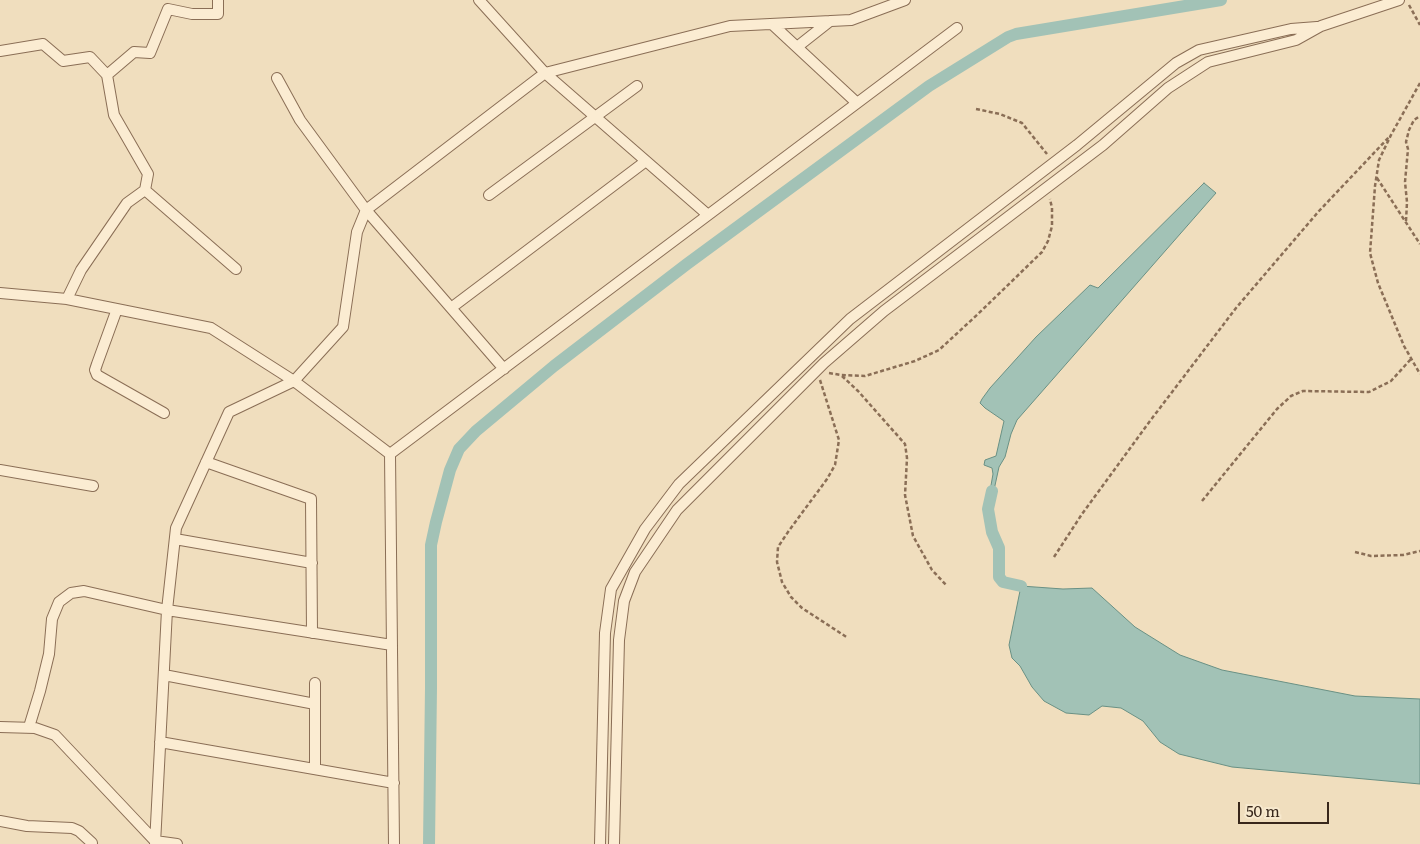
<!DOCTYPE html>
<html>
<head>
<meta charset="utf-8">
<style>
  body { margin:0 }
  #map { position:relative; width:1420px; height:844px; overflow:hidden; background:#f0debe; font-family:Literata,serif }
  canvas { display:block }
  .scale { position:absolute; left:1238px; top:802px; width:91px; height:22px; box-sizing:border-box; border:2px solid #38271b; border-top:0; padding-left:6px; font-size:15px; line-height:18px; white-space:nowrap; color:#38271b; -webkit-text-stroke:4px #f7e9ce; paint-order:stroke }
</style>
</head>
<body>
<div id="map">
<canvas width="1420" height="844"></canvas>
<div class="scale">50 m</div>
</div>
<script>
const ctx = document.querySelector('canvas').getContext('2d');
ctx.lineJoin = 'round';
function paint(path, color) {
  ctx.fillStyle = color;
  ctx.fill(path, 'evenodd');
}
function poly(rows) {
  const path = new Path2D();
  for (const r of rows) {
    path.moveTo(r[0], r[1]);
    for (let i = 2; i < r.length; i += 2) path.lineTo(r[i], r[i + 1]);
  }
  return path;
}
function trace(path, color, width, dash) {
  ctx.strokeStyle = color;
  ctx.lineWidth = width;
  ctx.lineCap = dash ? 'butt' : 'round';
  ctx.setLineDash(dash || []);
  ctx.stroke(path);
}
const water = poly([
  [1204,183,1216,193,1017,420,1011,434,1005,457,999,467,994,490,990,491,993,474,992,468,984,465,985,460,996,456,1004,421,985,408,980,403,982,399,990,388,1036,337,1090,285,1098,288,1204,183],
  [1021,586,1063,589,1092,588,1135,627,1180,655,1222,670,1355,696,1420,699,1420,784,1232,767,1179,754,1160,742,1143,721,1121,708,1102,706,1089,715,1066,713,1044,701,1032,687,1020,666,1012,658,1009,645,1021,586]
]);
const canal = poly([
  [992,491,988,509,992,532,999,548,999,577,1003,582,1021,586],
  [429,844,431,688,431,545,436,522,450,470,459,449,476,431,554,366,687,264,929,86,1008,37,1016,34,1221,0]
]);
const path = poly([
  [1409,5,1420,25],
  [1420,83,1391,135,1379,160,1375,186,1370,253,1378,283,1404,346,1420,374],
  [976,109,1000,114,1022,123,1047,154],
  [1377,178,1420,244],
  [1406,221,1407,202,1405,182,1408,149,1406,142,1409,130,1414,120,1420,116],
  [829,373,841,375,865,376,915,361,939,350,978,314,1042,252,1048,241,1052,226,1052,208,1050,199],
  [842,376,858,391,905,444,907,458,905,495,913,536,932,570,947,586],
  [820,380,839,440,835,465,827,479,788,532,778,547,777,562,782,582,791,597,802,608,848,638],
  [1202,501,1277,409,1291,396,1303,391,1369,392,1391,381,1411,359],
  [1355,552,1371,556,1403,555,1420,551],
  [1054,557,1082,514,1150,421,1236,308,1319,211,1391,135]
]);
const street = poly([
  [479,0,545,73,708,215],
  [772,24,857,103],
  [797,47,830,21],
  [0,51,43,44,63,61,90,57,107,75,114,115,148,174,145,190,127,203,81,270,67,299],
  [107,75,134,52,150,53,168,9,192,14,218,14,218,0],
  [277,78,300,120,366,210,504,369],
  [145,190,236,269],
  [489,195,637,86],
  [0,293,67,299,211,328,294,381,390,454],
  [451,308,646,161],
  [117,309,97,364,95,370,97,375,164,413],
  [206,462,311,499,312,633],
  [0,470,93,486],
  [175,539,312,563],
  [164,675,315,704],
  [0,727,35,728,55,735,155,841,177,844],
  [29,727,40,691,49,654,52,619,59,602,71,593,84,591,167,610,392,645],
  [160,742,394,783],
  [315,769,315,683],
  [0,821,27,826,72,828,79,831,92,843],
  [155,844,167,610,176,528,229,412,294,381,343,327,357,232,366,210,545,73,730,26,851,20,905,0],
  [394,844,390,454,957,28],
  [600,844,605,633,611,589,645,529,679,484,850,319,1077,145,1176,63,1199,50,1291,29,1317,27],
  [614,844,619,640,624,601,635,572,677,510,824,363,884,311,1103,145,1168,88,1208,62,1296,40,1321,26,1399,0]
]);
paint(water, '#a2c2b6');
trace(water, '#699084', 1);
trace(canal, '#a2c2b6', 12);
trace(street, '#8a6e56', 12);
trace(path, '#8a6e56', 2.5, [4, 2.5]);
trace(street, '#fbecd2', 10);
</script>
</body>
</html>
